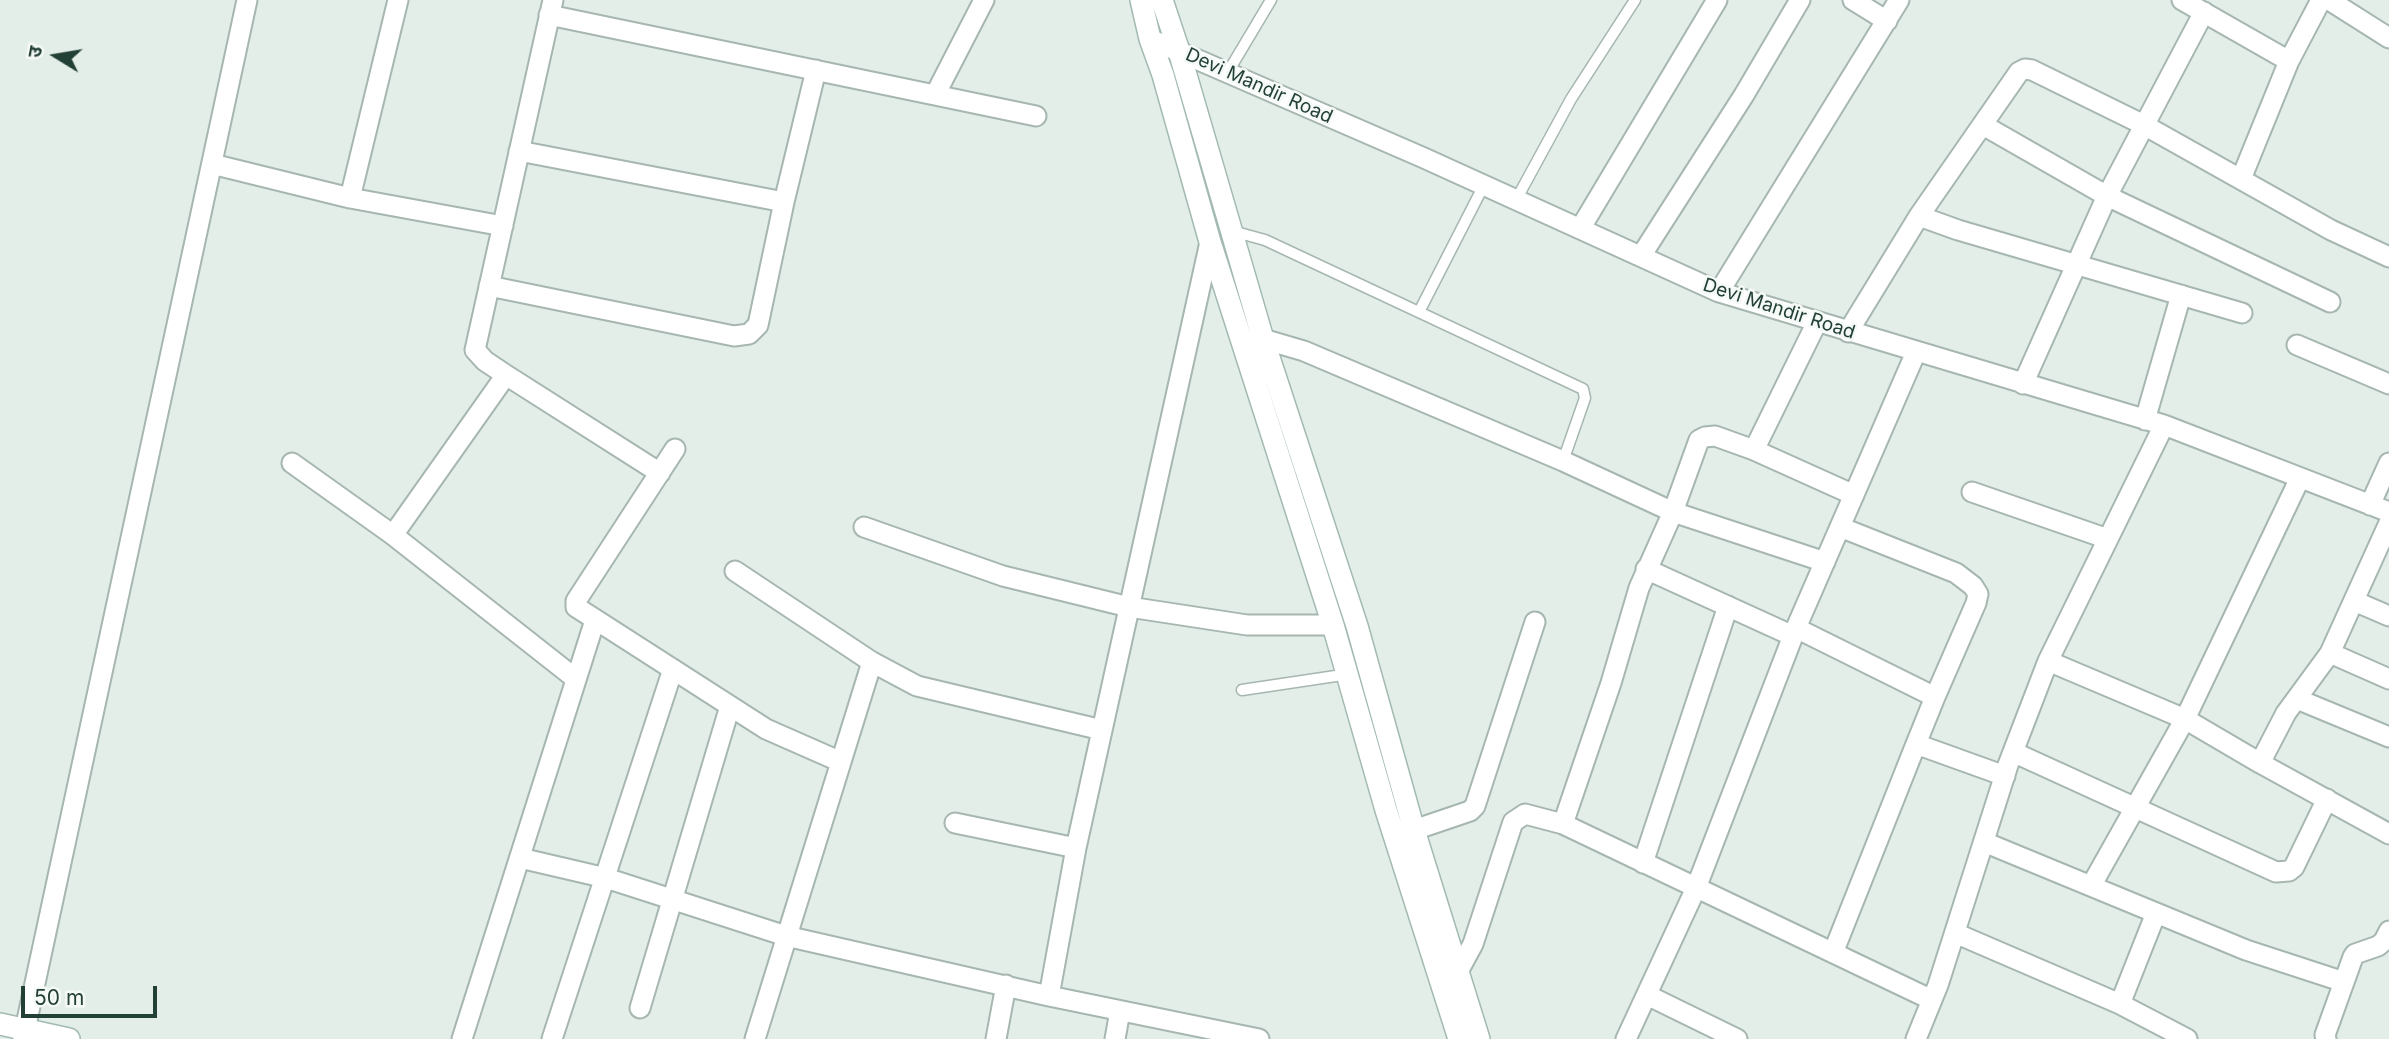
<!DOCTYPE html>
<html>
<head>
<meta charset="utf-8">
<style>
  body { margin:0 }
  #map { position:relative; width:2389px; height:1039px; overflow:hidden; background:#e4eee9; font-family:Inter,"Noto Sans Devanagari",sans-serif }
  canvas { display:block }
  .north { position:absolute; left:21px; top:21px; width:70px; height:70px; -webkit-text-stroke:5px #f5faf7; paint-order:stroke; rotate:281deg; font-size:19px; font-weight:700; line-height:28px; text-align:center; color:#234037 }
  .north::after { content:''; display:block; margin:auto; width:24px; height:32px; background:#234037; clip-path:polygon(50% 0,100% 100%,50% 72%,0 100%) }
  .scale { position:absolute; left:21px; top:986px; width:136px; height:32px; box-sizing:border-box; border:4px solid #234037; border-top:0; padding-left:9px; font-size:21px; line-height:24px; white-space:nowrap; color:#234037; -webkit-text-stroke:5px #f5faf7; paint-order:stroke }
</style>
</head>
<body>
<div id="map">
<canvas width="2389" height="1039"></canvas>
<div class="north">उ</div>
<div class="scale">50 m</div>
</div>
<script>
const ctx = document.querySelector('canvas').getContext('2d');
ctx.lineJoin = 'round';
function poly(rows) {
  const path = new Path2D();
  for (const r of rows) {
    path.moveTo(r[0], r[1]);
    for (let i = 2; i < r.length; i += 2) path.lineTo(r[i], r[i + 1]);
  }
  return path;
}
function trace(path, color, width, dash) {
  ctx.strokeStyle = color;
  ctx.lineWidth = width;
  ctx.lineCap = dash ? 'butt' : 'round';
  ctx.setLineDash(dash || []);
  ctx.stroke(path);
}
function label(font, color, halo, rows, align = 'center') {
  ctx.font = font + ' Inter,sans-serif';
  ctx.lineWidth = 5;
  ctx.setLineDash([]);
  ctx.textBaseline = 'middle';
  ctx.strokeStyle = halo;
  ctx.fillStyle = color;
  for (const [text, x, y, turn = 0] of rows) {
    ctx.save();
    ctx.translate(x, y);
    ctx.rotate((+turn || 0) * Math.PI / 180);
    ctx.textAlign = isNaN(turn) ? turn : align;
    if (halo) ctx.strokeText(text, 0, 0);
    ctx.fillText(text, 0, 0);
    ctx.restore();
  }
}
const lane = poly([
  [1228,72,1271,0],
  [1516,200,1571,99,1635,0],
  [1232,231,1265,240,1583,389,1585,398,1563,461],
  [1419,312,1484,185],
  [1242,690,1349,674]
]);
const street = poly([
  [553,0,475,350,485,361,506,375,660,473],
  [1853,0,1887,21],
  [2182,0,2289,61],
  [2329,0,2389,38],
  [549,15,1036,116],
  [1150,39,1424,158,1719,292,2164,425,2389,512],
  [935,95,984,0],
  [1983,125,2107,196,2330,302],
  [519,151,784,202],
  [212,164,350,198,503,226],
  [2241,179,2289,61,2321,0],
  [350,198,398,0],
  [1919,216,1958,230,2242,313],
  [1580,229,1717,0],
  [1641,256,1744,95,1800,0],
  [489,286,734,336,749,334,758,325,784,202,816,70],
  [1719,292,1899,0],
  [1848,332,1919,216,2019,72,2025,69,2032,70,2144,125,2331,230,2389,257],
  [1263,339,1304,351,1563,461,1673,512,1825,562],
  [2297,345,2389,384],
  [2023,384,2107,196,2204,12],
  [2145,420,2181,295],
  [675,449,576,601,576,607,766,729,841,762],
  [1754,450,1817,322],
  [292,463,393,535,576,679],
  [1972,492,2108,539],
  [2370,505,2389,463],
  [864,527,1003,576,1129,607,1247,625,1333,625],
  [1840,527,1956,573,1973,586,1978,594,1976,603,1935,697],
  [393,535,506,375],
  [1646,569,1793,636],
  [735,571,872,662,917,686,1102,730],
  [2354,601,2389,616],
  [1796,628,1935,697,1916,744,2005,776],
  [2330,653,2389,679],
  [2048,661,2185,719,2260,763,2389,834],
  [2297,699,2389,737],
  [2013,752,2276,872,2289,871,2294,867,2327,799],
  [2260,763,2286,713,2330,653,2389,523],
  [955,823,1076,848],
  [1563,824,1611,683,1639,588,1673,512,1699,440,1705,437,1715,436,1754,450,1854,495],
  [1414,830,1470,811,1475,806,1535,622],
  [1984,842,2246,950,2344,982],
  [520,858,606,878,786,936,1049,996,1259,1039],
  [1643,863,1728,606],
  [2091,886,2185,719,2300,478],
  [1955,933,2120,1004,2187,1039],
  [1833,953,1916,744],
  [1453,981,1473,944,1513,822,1525,814,1563,824,1932,1000],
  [1647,995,1737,1039],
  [1049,996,1076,848,1210,242],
  [2120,1004,2156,913],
  [640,1008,730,706],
  [23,1039,247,0],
  [462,1039,595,620],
  [552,1039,673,669],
  [755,1039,872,662],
  [996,1039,1006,985],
  [1115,1039,1120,1011],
  [1626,1039,1696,888,1796,628,1916,352],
  [1916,1039,1938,985,2008,765,2048,661,2164,425],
  [2326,1039,2325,1035,2353,957,2355,954,2378,946,2384,941,2389,931]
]);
const secondary = poly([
  [1141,0,1150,39,1163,75,1210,242,1333,625,1386,810,1459,1039],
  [1162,0,1179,51,1263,339,1357,626,1414,830,1479,1039],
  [0,1024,69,1039]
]);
const streetNames = [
  ["Devi Mandir Road",1259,86,24],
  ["Devi Mandir Road",1779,309,18]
];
trace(lane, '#a6b6b0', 13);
trace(street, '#a6b6b0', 23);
trace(secondary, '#a2bab1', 24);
trace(lane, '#fff', 10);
trace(street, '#fff', 19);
trace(secondary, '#fff', 21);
label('19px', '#234037', '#f5faf7', streetNames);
</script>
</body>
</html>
